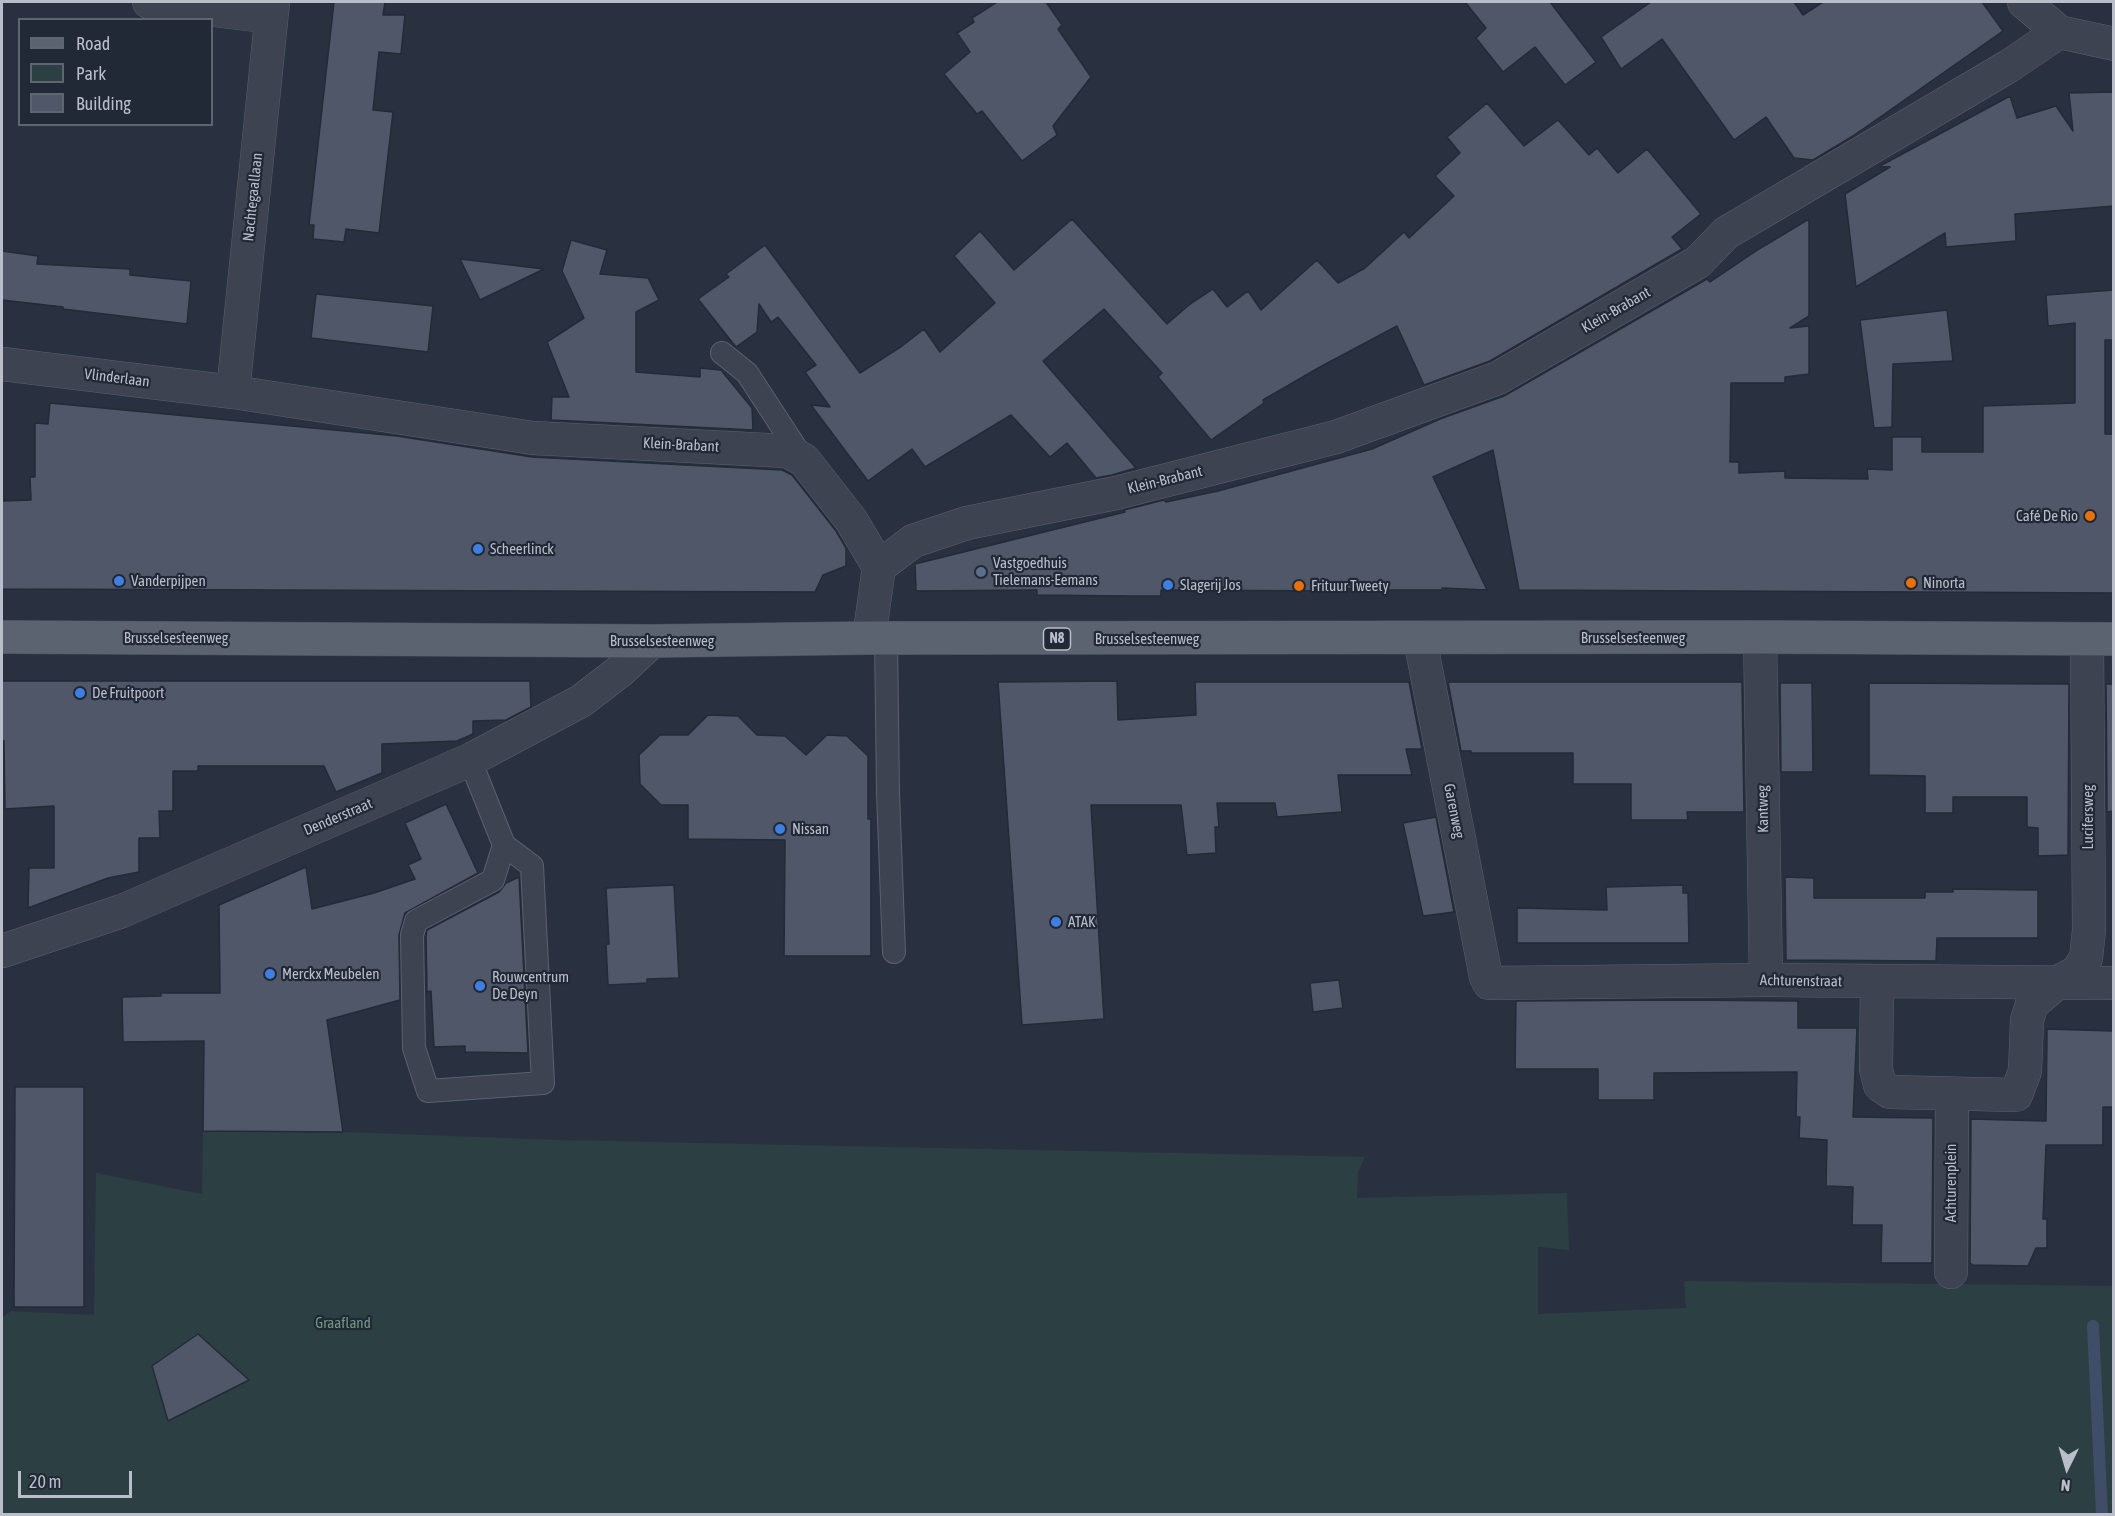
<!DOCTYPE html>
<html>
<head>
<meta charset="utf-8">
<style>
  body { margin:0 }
  #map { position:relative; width:2115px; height:1516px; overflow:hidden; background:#293140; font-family:"Asap Condensed",sans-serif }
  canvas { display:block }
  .frame { position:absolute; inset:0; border:3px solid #babeca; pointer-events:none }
  .legend { position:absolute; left:18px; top:18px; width:195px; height:108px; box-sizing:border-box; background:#212836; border:2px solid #5e6471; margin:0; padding:8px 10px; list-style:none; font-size:18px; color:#babeca }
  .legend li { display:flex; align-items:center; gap:12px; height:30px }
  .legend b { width:30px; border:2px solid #5e6471 }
  .north { position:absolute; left:2037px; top:1438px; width:60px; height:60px; -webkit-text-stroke:4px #212836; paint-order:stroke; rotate:185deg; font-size:16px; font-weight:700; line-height:24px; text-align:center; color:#babeca }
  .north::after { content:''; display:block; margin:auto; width:21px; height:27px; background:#babeca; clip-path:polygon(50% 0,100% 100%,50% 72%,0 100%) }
  .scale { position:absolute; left:18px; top:1471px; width:114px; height:27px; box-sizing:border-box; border:3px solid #babeca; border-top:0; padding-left:8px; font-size:18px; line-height:21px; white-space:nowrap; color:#babeca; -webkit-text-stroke:4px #212836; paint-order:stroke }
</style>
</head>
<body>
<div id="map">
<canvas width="2115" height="1516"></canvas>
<div class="frame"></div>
<ul class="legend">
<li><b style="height:8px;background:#5b6270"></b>Road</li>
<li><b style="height:16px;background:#2c3f42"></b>Park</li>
<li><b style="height:16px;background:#4f5769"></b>Building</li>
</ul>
<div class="north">N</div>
<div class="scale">20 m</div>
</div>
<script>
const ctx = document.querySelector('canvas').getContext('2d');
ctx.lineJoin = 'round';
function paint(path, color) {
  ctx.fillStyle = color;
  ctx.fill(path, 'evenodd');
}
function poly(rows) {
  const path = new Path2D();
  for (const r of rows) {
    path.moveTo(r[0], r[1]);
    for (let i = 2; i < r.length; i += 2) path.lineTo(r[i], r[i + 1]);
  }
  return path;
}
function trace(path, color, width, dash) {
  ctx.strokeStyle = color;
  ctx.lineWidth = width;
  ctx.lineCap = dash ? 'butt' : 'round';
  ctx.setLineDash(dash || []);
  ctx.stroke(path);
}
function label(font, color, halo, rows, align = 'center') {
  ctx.font = font + ' "Asap Condensed",sans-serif';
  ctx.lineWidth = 4.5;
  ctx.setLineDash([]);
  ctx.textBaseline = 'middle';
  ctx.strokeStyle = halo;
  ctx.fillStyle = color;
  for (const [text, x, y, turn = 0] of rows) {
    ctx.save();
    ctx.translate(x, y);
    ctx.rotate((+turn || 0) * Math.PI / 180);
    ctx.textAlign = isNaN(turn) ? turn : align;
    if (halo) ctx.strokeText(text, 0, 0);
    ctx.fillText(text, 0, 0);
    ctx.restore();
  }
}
const green = poly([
  [203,1131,343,1132,558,1140,1365,1157,1358,1172,1357,1198,1567,1193,1569,1250,1538,1247,1538,1314,1686,1308,1684,1281,2113,1286,2113,1514,2,1514,2,1324,3,1317,11,1311,94,1315,96,1173,202,1194]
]);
const stream = poly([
  [2093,1326,2102,1514]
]);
const building = poly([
  [334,2,385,2,383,15,405,15,401,54,379,52,373,110,393,112,379,233,346,229,344,242,313,239,314,225,309,225,334,2],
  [997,2,1046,2,1062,25,1058,29,1091,77,1053,126,1057,135,1022,161,982,111,977,114,944,74,970,52,957,33,974,22,972,18,997,2],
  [1465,2,1550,2,1596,62,1565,85,1535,47,1503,72,1476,38,1486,28,1465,2],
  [1651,2,1794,2,1803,15,1823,2,1982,2,2003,31,1853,136,1813,160,1794,158,1766,117,1734,140,1662,39,1621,69,1601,37,1651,2],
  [2114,92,2114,206,2015,214,2016,241,1946,247,1945,233,1856,287,1845,194,1890,167,1880,166,2010,96,2017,118,2056,106,2073,131,2069,93,2114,92],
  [1487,103,1524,146,1558,120,1589,155,1597,148,1618,173,1647,149,1701,214,1672,237,1682,249,1490,361,1424,385,1397,326,1320,367,1263,400,1264,403,1211,440,1158,377,1162,373,1104,309,1043,361,1136,468,1112,475,1096,478,1067,443,1050,457,1011,415,925,467,912,449,868,481,811,405,830,407,805,372,816,365,778,317,771,322,759,304,757,332,736,347,698,299,729,277,726,274,765,245,860,373,902,346,924,329,940,352,995,303,954,256,980,231,1014,270,1072,219,1167,324,1189,305,1213,289,1227,307,1248,291,1261,310,1317,260,1338,283,1365,268,1404,232,1409,238,1454,196,1435,176,1460,153,1447,137,1487,103],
  [1809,219,1809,316,1790,328,1809,326,1809,374,1785,377,1785,383,1731,383,1730,462,1739,462,1739,473,1785,471,1785,478,1868,479,1867,469,1892,470,1892,437,1922,437,1922,452,1983,452,1983,406,2075,403,2075,323,2048,326,2046,295,2114,290,2114,340,2105,340,2105,434,2114,434,2114,593,1519,590,1493,450,1433,477,1487,590,1442,588,1442,590,1364,590,1342,588,1342,591,1161,590,1161,596,1128,596,1037,595,1037,590,916,591,915,564,1125,512,1124,510,1164,500,1166,502,1218,491,1372,449,1440,419,1504,396,1707,279,1710,282,1759,249,1809,219],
  [571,240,607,250,600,274,648,278,659,300,636,312,636,372,700,377,700,368,721,370,752,408,753,430,551,420,552,397,569,397,547,342,584,318,562,271,571,240],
  [2,251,38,256,37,264,130,269,130,275,191,281,187,324,63,309,63,307,2,300,2,251],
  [460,259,544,269,480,300,460,259],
  [316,294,433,306,428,352,311,338,316,294],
  [1947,310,1953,361,1893,364,1892,427,1874,428,1860,320,1947,310],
  [50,403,397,436,532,457,782,470,792,475,836,531,846,548,846,566,823,575,815,592,2,589,2,501,31,500,30,477,35,477,35,423,48,424,50,403],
  [2,681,530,681,531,707,506,720,473,721,473,734,457,741,382,744,382,773,336,792,324,766,198,766,198,771,173,771,173,811,159,811,160,838,139,838,139,872,108,878,28,908,29,868,54,868,54,806,5,809,4,741,2,740,2,681],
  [1117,681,1118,720,1196,715,1195,682,1409,682,1422,749,1406,749,1412,775,1338,775,1342,812,1277,817,1275,803,1217,803,1219,827,1215,827,1216,853,1187,855,1181,805,1091,805,1104,1019,1022,1025,998,682,1117,681],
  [1448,682,1742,682,1744,812,1687,812,1688,820,1631,820,1631,784,1573,784,1573,753,1471,753,1471,751,1461,751,1448,682],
  [1780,683,1812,683,1813,772,1781,772,1780,683],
  [1869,683,2069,684,2068,855,2038,856,2038,828,2027,827,2027,797,1953,797,1953,813,1925,813,1925,776,1869,775,1869,683],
  [2106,684,2114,684,2114,811,2107,812,2106,684],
  [708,715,738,716,757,735,785,736,806,755,827,735,847,736,868,756,868,819,871,819,871,956,784,956,785,840,688,839,688,805,661,805,640,784,639,755,660,735,688,735,708,715],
  [446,804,478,873,405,913,399,935,400,1000,327,1020,343,1132,203,1131,204,1041,123,1042,122,997,161,996,161,993,220,993,219,905,306,867,312,909,374,893,415,879,408,865,421,859,405,823,446,804],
  [1436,817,1454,912,1423,916,1403,823,1436,817],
  [519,877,528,1053,465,1052,465,1046,434,1047,431,991,427,992,426,937,427,930,499,892,506,883,519,877],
  [1785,877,1814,878,1814,898,1925,898,1925,892,1953,892,1953,889,2038,890,2038,938,1937,938,1936,961,1786,960,1785,877],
  [674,885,679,978,647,979,647,983,608,985,606,944,609,944,606,888,674,885],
  [1683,885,1683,893,1688,893,1689,943,1517,943,1517,908,1607,910,1606,887,1683,885],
  [1339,980,1343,1008,1313,1012,1310,983,1339,980],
  [1679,1000,1798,1001,1798,1028,1857,1028,1853,1117,1933,1118,1932,1263,1881,1263,1882,1225,1852,1225,1853,1187,1826,1186,1827,1140,1799,1138,1800,1117,1796,1117,1797,1072,1654,1073,1654,1100,1598,1100,1598,1069,1515,1069,1516,1001,1679,1000],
  [2047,1029,2114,1031,2114,1107,2103,1107,2103,1145,2046,1145,2043,1219,2047,1219,2047,1248,2036,1248,2028,1266,1973,1265,1970,1263,1971,1119,2046,1121,2047,1029],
  [15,1087,84,1087,84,1307,14,1307,15,1087],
  [198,1334,249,1380,168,1421,152,1366,198,1334]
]);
const lane = poly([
  [722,353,747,373,803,459],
  [886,638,888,793,894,952],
  [470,760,504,845,532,866,543,1083,428,1091,414,1048,412,935,416,921,493,880,504,845]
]);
const street = poly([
  [149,2,271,17],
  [2024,2,2059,32,2114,44],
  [2,364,233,392,533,438,787,451,804,460,851,520,879,567],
  [233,392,273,2],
  [879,567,913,541,967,523,1116,493,1336,437,1498,378,1698,262,1726,233,2009,66,2059,32],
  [1760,637,1766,980],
  [869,638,879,567],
  [1420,639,1486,977,1489,983,1766,980,2114,983],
  [2,951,122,911,470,760,581,701,620,671,652,641],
  [1877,983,1876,1069,1880,1085,1890,1092,2016,1095,2025,1071,2027,1020,2032,1004,2058,982,2077,972,2086,958,2089,930,2087,639],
  [1951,1272,1952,1094]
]);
const primary = poly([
  [2,637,652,641,869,638,1760,637,2114,639]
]);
const markers = [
  [2090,516,6,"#e8710a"],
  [478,549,6,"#3f7fe0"],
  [981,572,6,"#5c6f8a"],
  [119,581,6,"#3f7fe0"],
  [1911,583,6,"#e8710a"],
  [1168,585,6,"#3f7fe0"],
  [1299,586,6,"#e8710a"],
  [80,693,6,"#3f7fe0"],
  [780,829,6,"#3f7fe0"],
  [1056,922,6,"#3f7fe0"],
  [270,974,6,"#3f7fe0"],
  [480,986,6,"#3f7fe0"]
];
const shields = [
  [1057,639,27]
];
const shieldNames = [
  ["N8",1057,639]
];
const streetNames = [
  ["Nachtegaallaan",253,197,-84],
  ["Klein-Brabant",1616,310,-30],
  ["Vlinderlaan",117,378,7],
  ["Klein-Brabant",681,445,3],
  ["Klein-Brabant",1165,480,-14],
  ["Brusselsesteenweg",176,638],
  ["Brusselsesteenweg",1633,638],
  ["Brusselsesteenweg",1147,639],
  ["Brusselsesteenweg",662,641],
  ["Kantweg",1763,809,-91],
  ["Garenweg",1454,811,79],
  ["Denderstraat",338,817,-23],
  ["Lucifersweg",2088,817,-90],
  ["Achturenstraat",1801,981,1],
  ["Achturenplein",1951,1183,-90]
];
const poiNames = [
  ["Café De Rio",2078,516,"right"],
  ["Scheerlinck",490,549],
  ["Vastgoedhuis",993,563],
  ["Tielemans-Eemans",993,580],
  ["Vanderpijpen",131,581],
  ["Ninorta",1923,583],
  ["Slagerij Jos",1180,585],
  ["Frituur Tweety",1311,586],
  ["De Fruitpoort",92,693],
  ["Nissan",792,829],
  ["ATAK",1068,922],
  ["Merckx Meubelen",282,974],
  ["Rouwcentrum",492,977],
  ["De Deyn",492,994]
];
const parkNames = [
  ["Graafland",343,1323]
];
paint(green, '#2c3f42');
trace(stream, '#404d68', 12);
paint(building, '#4f5769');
trace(building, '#232a38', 1.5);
trace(lane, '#5b616e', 24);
trace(street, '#5b616e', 34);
trace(primary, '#464c5a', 34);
trace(lane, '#3d4350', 22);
trace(street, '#3d4350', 33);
trace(primary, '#5b6270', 33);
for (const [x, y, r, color] of markers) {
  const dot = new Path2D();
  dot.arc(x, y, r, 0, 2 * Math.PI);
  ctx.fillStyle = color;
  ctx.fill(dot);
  trace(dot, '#212836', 2);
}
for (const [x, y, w] of shields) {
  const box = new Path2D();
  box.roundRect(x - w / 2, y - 11, w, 22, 4.5);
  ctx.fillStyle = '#212836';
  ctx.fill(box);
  trace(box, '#babeca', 1.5);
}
label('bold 14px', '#babeca', null, shieldNames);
label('15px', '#babeca', '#212836', streetNames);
label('15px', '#babeca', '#212836', poiNames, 'left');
label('15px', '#73997f', '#212836', parkNames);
</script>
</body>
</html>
